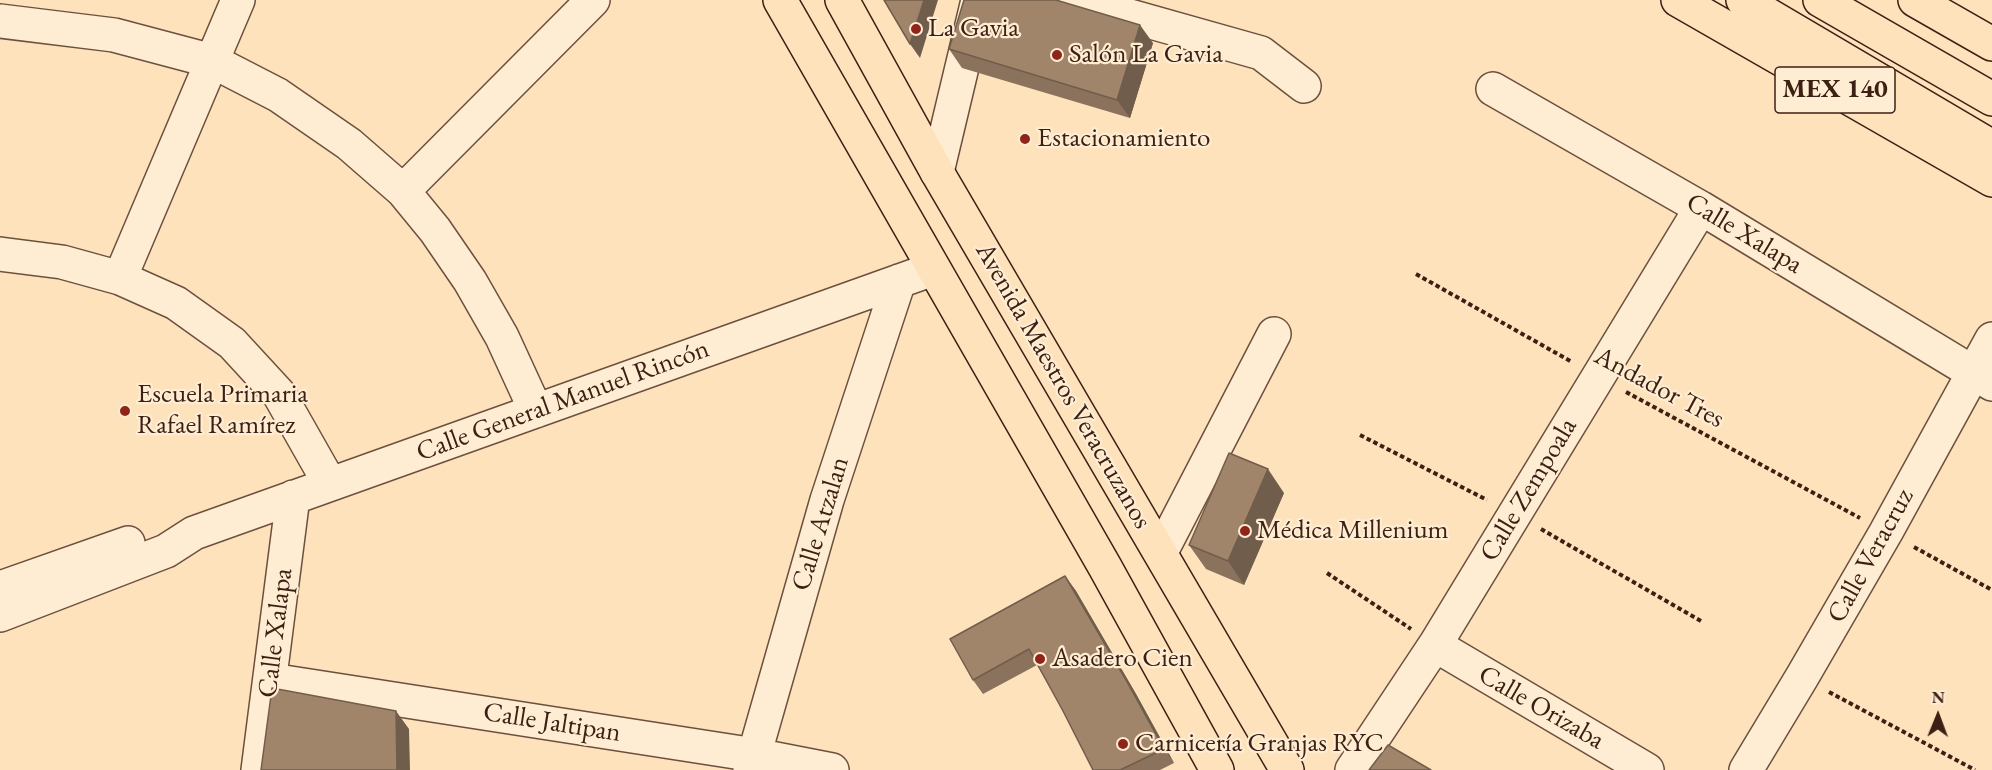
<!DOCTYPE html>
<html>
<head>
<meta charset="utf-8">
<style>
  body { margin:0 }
  #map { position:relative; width:1992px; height:770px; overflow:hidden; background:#fee2bc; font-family:"EB Garamond",serif }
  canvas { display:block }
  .north { position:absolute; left:1908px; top:686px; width:60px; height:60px; -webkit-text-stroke:4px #feecd3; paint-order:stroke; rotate:1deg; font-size:16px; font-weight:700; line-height:24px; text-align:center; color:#3c2014 }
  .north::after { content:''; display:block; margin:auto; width:21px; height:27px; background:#3c2014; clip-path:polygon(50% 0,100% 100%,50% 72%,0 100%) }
</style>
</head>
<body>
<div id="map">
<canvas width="1992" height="770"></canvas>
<div class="north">N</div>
</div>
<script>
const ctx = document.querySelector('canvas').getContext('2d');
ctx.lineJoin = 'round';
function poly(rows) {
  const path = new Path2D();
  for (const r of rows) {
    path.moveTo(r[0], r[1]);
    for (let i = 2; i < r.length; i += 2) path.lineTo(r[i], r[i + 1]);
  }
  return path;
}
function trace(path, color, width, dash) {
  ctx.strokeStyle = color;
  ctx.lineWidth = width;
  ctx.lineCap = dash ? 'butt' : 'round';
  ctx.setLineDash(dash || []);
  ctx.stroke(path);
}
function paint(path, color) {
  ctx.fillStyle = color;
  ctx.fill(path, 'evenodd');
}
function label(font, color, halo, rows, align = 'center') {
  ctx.font = font + ' "EB Garamond",serif';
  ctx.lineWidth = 4.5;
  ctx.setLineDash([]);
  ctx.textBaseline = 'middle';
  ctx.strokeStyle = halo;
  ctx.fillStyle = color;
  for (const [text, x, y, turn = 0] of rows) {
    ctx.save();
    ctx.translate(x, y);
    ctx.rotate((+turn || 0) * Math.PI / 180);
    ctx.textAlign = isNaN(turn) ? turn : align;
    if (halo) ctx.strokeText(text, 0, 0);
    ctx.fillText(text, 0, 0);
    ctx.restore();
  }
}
const path = poly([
  [1416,274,1572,362],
  [1626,392,1860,518],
  [1360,435,1487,500],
  [1541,529,1701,621],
  [1914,547,1992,590],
  [1327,573,1411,629],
  [1829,692,1975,770]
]);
const street = poly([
  [1073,0,1261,53,1304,86],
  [0,21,114,35,212,61,278,95,349,144,403,191,435,230,470,281,502,337,536,411],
  [1493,89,1701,208,1992,384],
  [937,172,978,0],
  [403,191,593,0],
  [0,254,62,262,120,278,176,303,232,343,279,394,330,484],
  [120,278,238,0],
  [1161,552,1274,334],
  [0,588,128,543],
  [0,615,166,551,194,533,933,269],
  [1435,645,1647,770],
  [271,680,755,755,832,770],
  [258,770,293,497],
  [750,770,827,500,899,281],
  [1352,770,1435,645,1701,208],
  [1746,770,1802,677,1886,532,1992,339]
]);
const primary = poly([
  [780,0,1105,567,1217,770],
  [842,0,937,172,1287,770]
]);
const highway = poly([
  [1678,0,1992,180],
  [1743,0,1992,147],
  [1820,0,1992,99],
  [1915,0,1992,44]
]);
const wall = poly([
  [1153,43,1130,118,962,68,949,49],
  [1284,493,1244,585,1206,569,1189,545],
  [1065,576,1076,591,1136,694,1174,763,1160,770,1093,770,1063,711,1037,665,983,694,973,680]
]);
const shadedWall = poly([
  [924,0,938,0,920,58,910,44],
  [1140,25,1153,43,1130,118,1117,100],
  [1268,469,1284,493,1244,585,1228,561],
  [1065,576,1076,591,1136,694,1174,763,1164,749],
  [396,711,409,729,410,770,397,770]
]);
const building = poly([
  [884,0,924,0,910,44,884,0],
  [964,0,1056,0,1140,25,1117,100,949,49,964,0],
  [1229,453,1268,469,1228,561,1189,545,1229,453],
  [1065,576,1126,680,1164,749,1120,770,1093,770,1063,711,1029,649,973,680,950,639,1065,576],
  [272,688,396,711,397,770,261,770,272,688],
  [1388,745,1431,770,1369,770,1388,745]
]);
const markers = [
  [916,29,6,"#8f2418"],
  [1057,55,6,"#8f2418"],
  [1025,139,6,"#8f2418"],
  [125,411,6,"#8f2418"],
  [1245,531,6,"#8f2418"],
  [1040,659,6,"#8f2418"],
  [1123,744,6,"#8f2418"]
];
const shields = [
  [1835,90,120]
];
const shieldNames = [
  ["MEX 140",1835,90]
];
const poiNames = [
  ["La Gavia",928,29],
  ["Salón La Gavia",1069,55],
  ["Estacionamiento",1037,139],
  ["Escuela Primaria",137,395],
  ["Rafael Ramírez",137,426],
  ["Médica Millenium",1257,531],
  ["Asadero Cien",1052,659],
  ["Carnicería Granjas RYC",1135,744]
];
const streetNames = [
  ["Calle Xalapa",1744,234,31],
  ["Avenida Maestros Veracruzanos",1063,386,60],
  ["Andador Tres",1659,388,28],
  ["Calle General Manuel Rincón",563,401,-20],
  ["Calle Zempoala",1529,490,-59],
  ["Calle Atzalan",821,524,-73],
  ["Calle Veracruz",1871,556,-61],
  ["Calle Xalapa",276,633,-83],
  ["Calle Orizaba",1541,708,30],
  ["Calle Jaltipan",552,723,9]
];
trace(street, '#6c503e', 36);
trace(primary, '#3c2014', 36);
trace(highway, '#3c2014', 36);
trace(path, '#3c2014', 4, [4.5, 3]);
trace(street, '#feecd3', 33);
trace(primary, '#fee2bc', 33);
trace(highway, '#fee2bc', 33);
paint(wall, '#8a725c');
paint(shadedWall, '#715d4b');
paint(building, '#a1856b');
trace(building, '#715d4b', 1.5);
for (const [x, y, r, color] of markers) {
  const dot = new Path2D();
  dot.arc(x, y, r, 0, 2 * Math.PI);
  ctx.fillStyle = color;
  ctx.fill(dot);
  trace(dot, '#feecd3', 2);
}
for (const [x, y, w] of shields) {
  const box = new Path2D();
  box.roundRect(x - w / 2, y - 23, w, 46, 4.5);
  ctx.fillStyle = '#feecd3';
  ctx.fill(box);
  trace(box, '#3c2014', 1.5);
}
label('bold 26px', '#3c2014', null, shieldNames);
label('27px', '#3c2014', '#feecd3', poiNames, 'left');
label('27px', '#3c2014', '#feecd3', streetNames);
</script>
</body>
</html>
